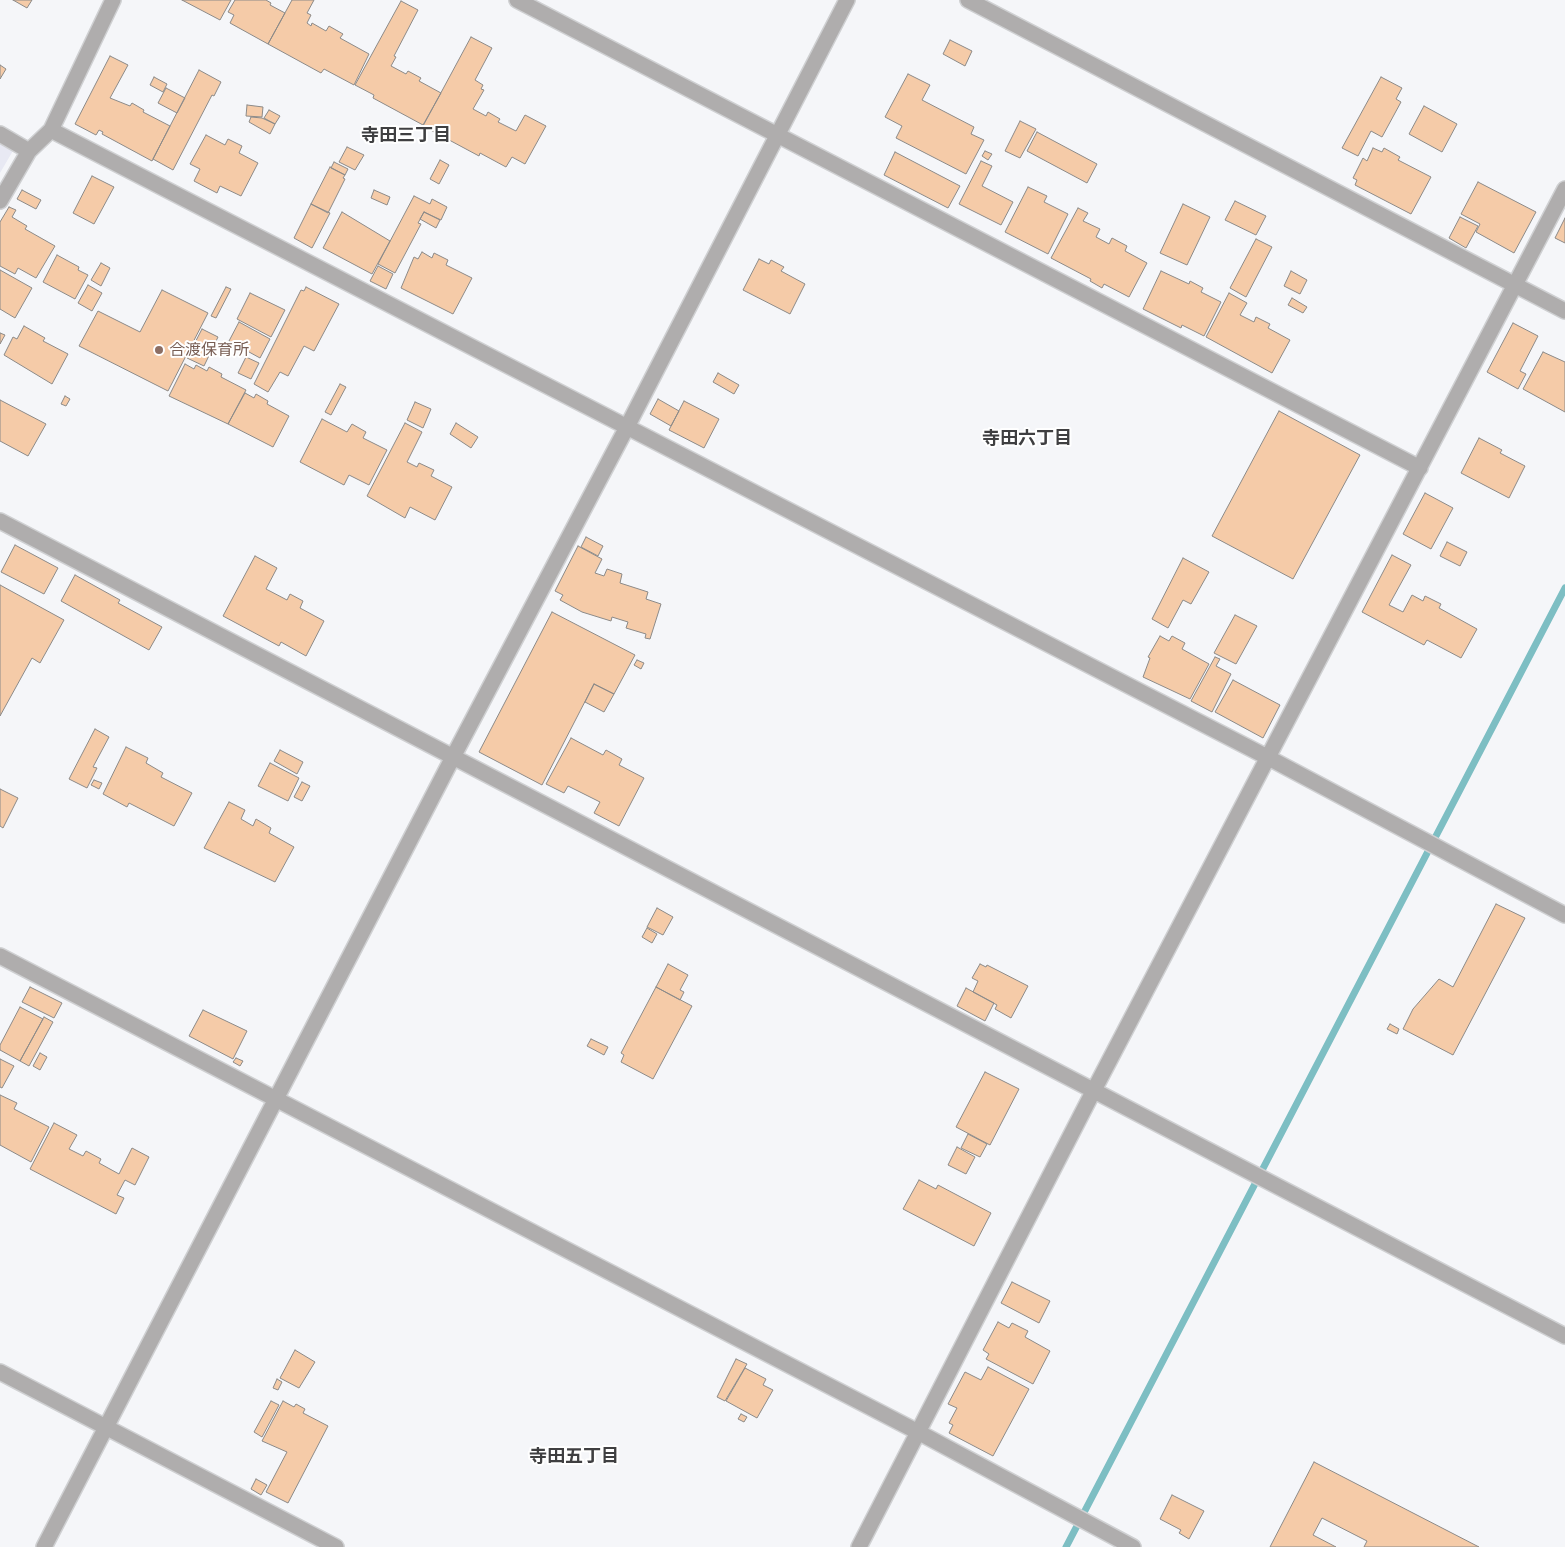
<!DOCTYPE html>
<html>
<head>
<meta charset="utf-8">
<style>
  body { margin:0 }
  canvas { display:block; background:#f5f6f9 }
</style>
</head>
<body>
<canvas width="1565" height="1547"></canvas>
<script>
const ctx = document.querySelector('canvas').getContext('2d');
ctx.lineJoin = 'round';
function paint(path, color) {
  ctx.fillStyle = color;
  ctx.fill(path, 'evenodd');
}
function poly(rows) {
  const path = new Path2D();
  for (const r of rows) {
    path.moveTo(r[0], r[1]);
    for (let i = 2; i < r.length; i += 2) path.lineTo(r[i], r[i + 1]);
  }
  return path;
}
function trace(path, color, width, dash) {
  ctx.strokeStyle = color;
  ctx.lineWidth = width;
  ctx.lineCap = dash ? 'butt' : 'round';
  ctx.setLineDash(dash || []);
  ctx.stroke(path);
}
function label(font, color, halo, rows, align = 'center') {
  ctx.font = font + ' "Asap Condensed","Noto Sans JP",sans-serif';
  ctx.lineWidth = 4;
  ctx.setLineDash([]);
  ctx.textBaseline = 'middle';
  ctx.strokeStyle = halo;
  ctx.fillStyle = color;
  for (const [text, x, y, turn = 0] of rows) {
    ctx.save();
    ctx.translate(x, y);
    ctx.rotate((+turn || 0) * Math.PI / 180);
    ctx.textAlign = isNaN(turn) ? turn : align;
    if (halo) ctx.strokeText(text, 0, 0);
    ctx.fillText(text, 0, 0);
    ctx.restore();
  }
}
const built = poly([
  [0,142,14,149,0,173]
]);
const stream = poly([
  [1066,1547,1565,588]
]);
const building = poly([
  [13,0,32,0,27,8,13,0],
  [182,0,231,0,220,20,182,0],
  [235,0,266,0,271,3,270,5,285,13,268,44,230,23,234,15,228,12,235,0],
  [292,0,314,0,307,13,311,15,307,23,311,26,312,23,326,31,329,26,343,34,340,38,369,54,354,85,324,69,321,73,268,44,292,0],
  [401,1,418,10,394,56,396,57,391,66,406,74,408,71,421,78,419,81,441,93,423,125,373,98,374,95,355,85,401,1],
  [471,37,492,48,475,80,483,85,481,89,484,90,473,109,486,116,488,112,500,119,498,122,516,131,525,115,546,126,525,164,512,157,506,167,480,153,479,156,423,126,471,37],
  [950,40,972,51,965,66,943,54,950,40],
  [110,56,128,65,110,98,130,106,132,103,144,110,143,112,170,126,152,161,102,134,103,132,99,130,96,135,75,124,110,56],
  [0,65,6,69,0,79,0,65],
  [199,70,221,82,214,96,212,95,173,170,153,159,199,70],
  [908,74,930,85,922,100,974,127,971,134,984,140,966,174,896,138,902,126,885,117,908,74],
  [154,77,167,84,163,92,150,85,154,77],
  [1381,77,1402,88,1396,99,1401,102,1382,137,1371,131,1358,156,1342,148,1381,77],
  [166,88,185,98,177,113,158,103,166,88],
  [247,105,263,107,262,117,246,116,247,105],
  [1424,106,1457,124,1442,152,1409,134,1424,106],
  [269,110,280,116,275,124,264,118,269,110],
  [251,117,262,118,275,124,270,134,249,122,251,117],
  [1020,121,1036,129,1020,158,1005,151,1020,121],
  [1037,132,1097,164,1087,183,1027,151,1037,132],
  [206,135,225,145,228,139,242,146,239,153,258,163,241,196,220,186,217,193,194,181,200,169,190,164,206,135],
  [347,147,364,155,355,170,339,162,347,147],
  [1373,148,1382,152,1384,148,1400,157,1398,160,1431,177,1411,214,1355,185,1357,180,1353,178,1363,158,1367,161,1373,148],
  [985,151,992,154,988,160,982,156,985,151],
  [895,152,960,186,948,208,884,175,895,152],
  [440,160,449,165,439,184,430,179,440,160],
  [981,161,992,166,982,186,1013,202,1001,225,959,204,981,161],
  [334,162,348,169,345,175,331,168,334,162],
  [330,167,345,175,343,178,345,179,328,213,311,204,330,167],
  [92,176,114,187,94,224,73,213,92,176],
  [1478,182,1536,212,1514,253,1476,232,1480,224,1461,214,1478,182],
  [1028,187,1047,196,1044,202,1068,214,1048,254,1005,232,1028,187],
  [22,190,41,200,36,209,17,199,22,190],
  [374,190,390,197,387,205,371,198,374,190],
  [414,196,430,204,432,199,447,207,441,220,424,212,418,223,421,224,395,273,378,264,414,196],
  [1235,201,1266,216,1256,235,1225,220,1235,201],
  [311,204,330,213,312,248,294,238,311,204],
  [1183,204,1210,217,1187,265,1160,253,1183,204],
  [9,207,16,210,12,217,27,226,25,229,55,246,36,278,18,268,15,274,0,266,0,222,9,207],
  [1078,208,1088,213,1083,221,1100,229,1096,237,1109,244,1112,238,1127,246,1125,251,1147,263,1129,297,1104,284,1102,288,1090,281,1091,279,1051,258,1078,208],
  [342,212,390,241,372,274,323,248,342,212],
  [424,212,440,220,436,228,420,219,424,212],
  [1460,217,1478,226,1466,248,1449,238,1460,217],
  [1565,218,1565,243,1555,238,1565,218],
  [1256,239,1272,247,1246,297,1230,288,1256,239],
  [422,252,432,258,434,253,448,260,446,265,472,278,453,314,401,288,414,257,418,259,422,252],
  [57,255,79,267,78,270,88,275,75,299,43,282,57,255],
  [759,259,769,264,771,260,784,267,781,271,805,284,790,314,743,290,759,259],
  [101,263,110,268,101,286,91,280,101,263],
  [378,266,393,274,386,289,370,281,378,266],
  [0,270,32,288,15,318,0,309,0,270],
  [1161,271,1189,284,1190,281,1203,288,1201,292,1221,302,1204,336,1182,325,1181,328,1143,309,1161,271],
  [1291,271,1307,280,1300,294,1284,286,1291,271],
  [88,285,102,293,92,311,78,303,88,285],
  [226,287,231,289,216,318,211,316,226,287],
  [306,287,339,304,314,351,304,346,288,376,280,372,268,392,254,384,301,290,304,291,306,287],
  [162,290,208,313,168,391,79,346,98,311,140,332,162,290],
  [250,293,285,310,271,337,237,319,250,293],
  [1229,293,1247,303,1240,315,1254,322,1256,317,1270,324,1268,328,1290,340,1272,373,1206,337,1229,293],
  [1292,298,1307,307,1303,313,1288,305,1292,298],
  [239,322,270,339,260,358,229,341,239,322],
  [1513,323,1538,336,1520,371,1526,374,1518,389,1487,372,1513,323],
  [24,326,45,338,43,341,68,354,52,384,4,355,13,337,17,339,24,326],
  [202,329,218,337,204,366,187,358,202,329],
  [0,333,5,335,0,344,0,333],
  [1543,352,1565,362,1565,412,1523,389,1543,352],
  [246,357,259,363,251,379,238,373,246,357],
  [185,364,194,369,196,365,207,371,209,367,222,374,221,377,246,390,228,424,169,396,185,364],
  [718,373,739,385,734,394,713,382,718,373],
  [340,384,346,387,331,415,325,412,340,384],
  [245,393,254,398,256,394,268,401,267,404,289,416,273,447,228,424,245,393],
  [65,396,70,399,66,406,61,404,65,396],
  [658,399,679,411,671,426,650,414,658,399],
  [0,400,46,424,28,456,0,441,0,400],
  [684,401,719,419,704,448,669,430,684,401],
  [415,402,431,409,423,428,407,420,415,402],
  [1279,411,1360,455,1293,579,1212,536,1279,411],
  [322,419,347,432,352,424,366,432,363,438,387,450,369,485,349,475,344,485,300,462,322,419],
  [405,423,422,432,407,462,417,467,419,463,434,470,431,476,452,487,435,520,410,507,405,518,367,496,405,423],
  [456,423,478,437,471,448,450,434,456,423],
  [1479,438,1502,450,1500,453,1525,466,1509,498,1461,473,1479,438],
  [1425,493,1453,508,1431,549,1403,534,1425,493],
  [586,537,603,546,598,556,581,547,586,537],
  [1447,542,1467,552,1460,566,1440,556,1447,542],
  [15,545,58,568,44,594,1,572,15,545],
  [578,546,602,559,595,573,604,576,607,569,622,574,620,583,648,592,646,599,661,604,650,639,645,638,646,634,626,628,628,622,612,617,611,621,582,612,560,600,563,595,555,591,578,546],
  [1392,555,1411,565,1389,605,1403,612,1412,595,1423,601,1425,596,1441,604,1439,608,1477,629,1461,658,1427,640,1424,645,1362,612,1392,555],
  [255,556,277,568,266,589,287,600,290,594,303,601,300,608,324,621,306,656,281,642,279,646,223,616,255,556],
  [1183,558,1209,572,1191,604,1183,600,1168,628,1152,619,1183,558],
  [75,575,120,600,118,603,162,627,149,650,61,601,75,575],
  [0,585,64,620,40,663,32,658,0,716,0,585],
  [552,612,635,655,614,694,594,684,542,785,479,752,552,612],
  [1235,615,1257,626,1236,664,1214,653,1235,615],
  [1160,636,1169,641,1172,636,1185,643,1182,649,1209,664,1190,699,1143,677,1150,658,1148,657,1160,636],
  [1215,657,1220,659,1216,666,1231,674,1212,712,1191,701,1215,657],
  [637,660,644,663,641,669,634,665,637,660],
  [1233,680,1280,705,1263,738,1215,712,1233,680],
  [594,684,614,694,604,712,585,702,594,684],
  [95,729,109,737,93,767,97,768,87,788,69,779,95,729],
  [571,738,603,755,606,750,622,759,619,765,644,778,619,826,594,813,600,802,568,786,564,793,546,784,571,738],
  [126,747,148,758,146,763,163,773,161,777,192,793,174,826,129,803,127,807,103,794,126,747],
  [280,750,303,762,297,774,274,761,280,750],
  [270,763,299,778,288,801,258,786,270,763],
  [94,780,102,783,99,789,91,785,94,780],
  [302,782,310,786,302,801,294,797,302,782],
  [0,789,18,798,3,828,0,826,0,789],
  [229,802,245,810,241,819,253,826,256,819,271,828,269,833,294,847,275,882,204,848,229,802],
  [1496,904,1525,918,1453,1055,1403,1029,1413,1009,1439,979,1453,987,1496,904],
  [657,908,673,917,663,935,647,927,657,908],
  [647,928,657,934,652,943,642,937,647,928],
  [668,964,688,975,680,990,684,992,680,1000,656,987,668,964],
  [980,964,986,967,987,965,1028,986,1011,1018,995,1009,997,1005,973,992,978,981,972,978,980,964],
  [30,987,62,1003,54,1018,22,1002,30,987],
  [656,987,692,1006,653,1079,621,1062,624,1055,621,1053,656,987],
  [966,988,994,1003,985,1021,957,1006,966,988],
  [20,1007,43,1019,20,1061,0,1050,0,1045,20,1007],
  [203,1010,247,1031,233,1059,189,1036,203,1010],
  [44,1017,53,1022,29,1066,20,1061,44,1017],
  [1390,1024,1399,1029,1397,1034,1387,1029,1390,1024],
  [591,1039,608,1047,604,1055,587,1046,591,1039],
  [40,1053,47,1057,40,1070,33,1066,40,1053],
  [236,1058,243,1061,240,1066,233,1062,236,1058],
  [0,1059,14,1066,2,1088,0,1087,0,1059],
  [985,1072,1019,1089,990,1145,956,1127,985,1072],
  [0,1095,17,1103,14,1109,49,1127,31,1162,0,1145,0,1095],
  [54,1123,77,1135,69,1149,83,1156,86,1151,101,1159,99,1163,119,1174,132,1148,149,1157,135,1185,125,1180,117,1195,124,1198,116,1214,30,1169,54,1123],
  [968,1134,987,1144,980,1157,961,1148,968,1134],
  [957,1147,975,1157,966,1174,948,1165,957,1147],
  [919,1180,936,1189,938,1185,991,1213,974,1246,903,1209,919,1180],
  [1012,1282,1050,1301,1039,1323,1001,1303,1012,1282],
  [998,1322,1009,1328,1012,1323,1028,1331,1025,1337,1050,1351,1033,1384,986,1359,989,1354,983,1350,998,1322],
  [295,1350,315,1362,299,1388,280,1378,295,1350],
  [736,1359,747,1364,725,1401,717,1397,736,1359],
  [988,1367,1029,1389,993,1456,949,1433,953,1425,949,1423,957,1408,948,1404,965,1372,981,1380,988,1367],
  [745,1368,766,1379,763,1385,773,1390,757,1418,726,1401,745,1368],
  [277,1379,282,1382,278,1390,273,1388,277,1379],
  [271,1401,279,1405,262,1437,254,1432,271,1401],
  [283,1401,294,1407,296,1404,305,1409,303,1413,328,1426,288,1503,266,1492,287,1452,262,1441,283,1401],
  [741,1414,747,1417,744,1422,738,1419,741,1414],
  [1314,1462,1479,1547,1364,1547,1367,1541,1322,1518,1313,1535,1336,1547,1270,1547,1314,1462],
  [256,1479,267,1485,261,1495,251,1489,256,1479],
  [1172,1495,1204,1511,1189,1539,1179,1533,1181,1530,1160,1519,1172,1495]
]);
const minor = poly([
  [517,0,1420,468],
  [968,0,1565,311],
  [51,130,1267,757,1565,915],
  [0,134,29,151],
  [0,201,29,151,51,130,113,0],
  [0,521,1565,1336],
  [0,956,918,1432,1133,1547],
  [0,1372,336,1547],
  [44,1547,453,757,627,427,847,0],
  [859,1547,1094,1090,1565,189]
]);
const markers = [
  [159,350,5,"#8d6e63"]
];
const educationNames = [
  ["合渡保育所",169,350]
];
const neighbourhoodNames = [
  ["寺田三丁目",406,135],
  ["寺田六丁目",1027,438],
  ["寺田五丁目",574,1456]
];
paint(built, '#e8e9f3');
trace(stream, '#7dbec3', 7);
paint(building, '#f5cba8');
trace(building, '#8c8a88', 1);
trace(minor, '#cfd0d2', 18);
trace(minor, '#afadad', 15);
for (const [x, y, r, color] of markers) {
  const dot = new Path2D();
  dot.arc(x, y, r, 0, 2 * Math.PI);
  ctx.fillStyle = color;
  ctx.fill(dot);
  trace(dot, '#fff', 2);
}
label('16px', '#785e54', '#fff', educationNames, 'left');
label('bold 18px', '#3f3f41', '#fff', neighbourhoodNames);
</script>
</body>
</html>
